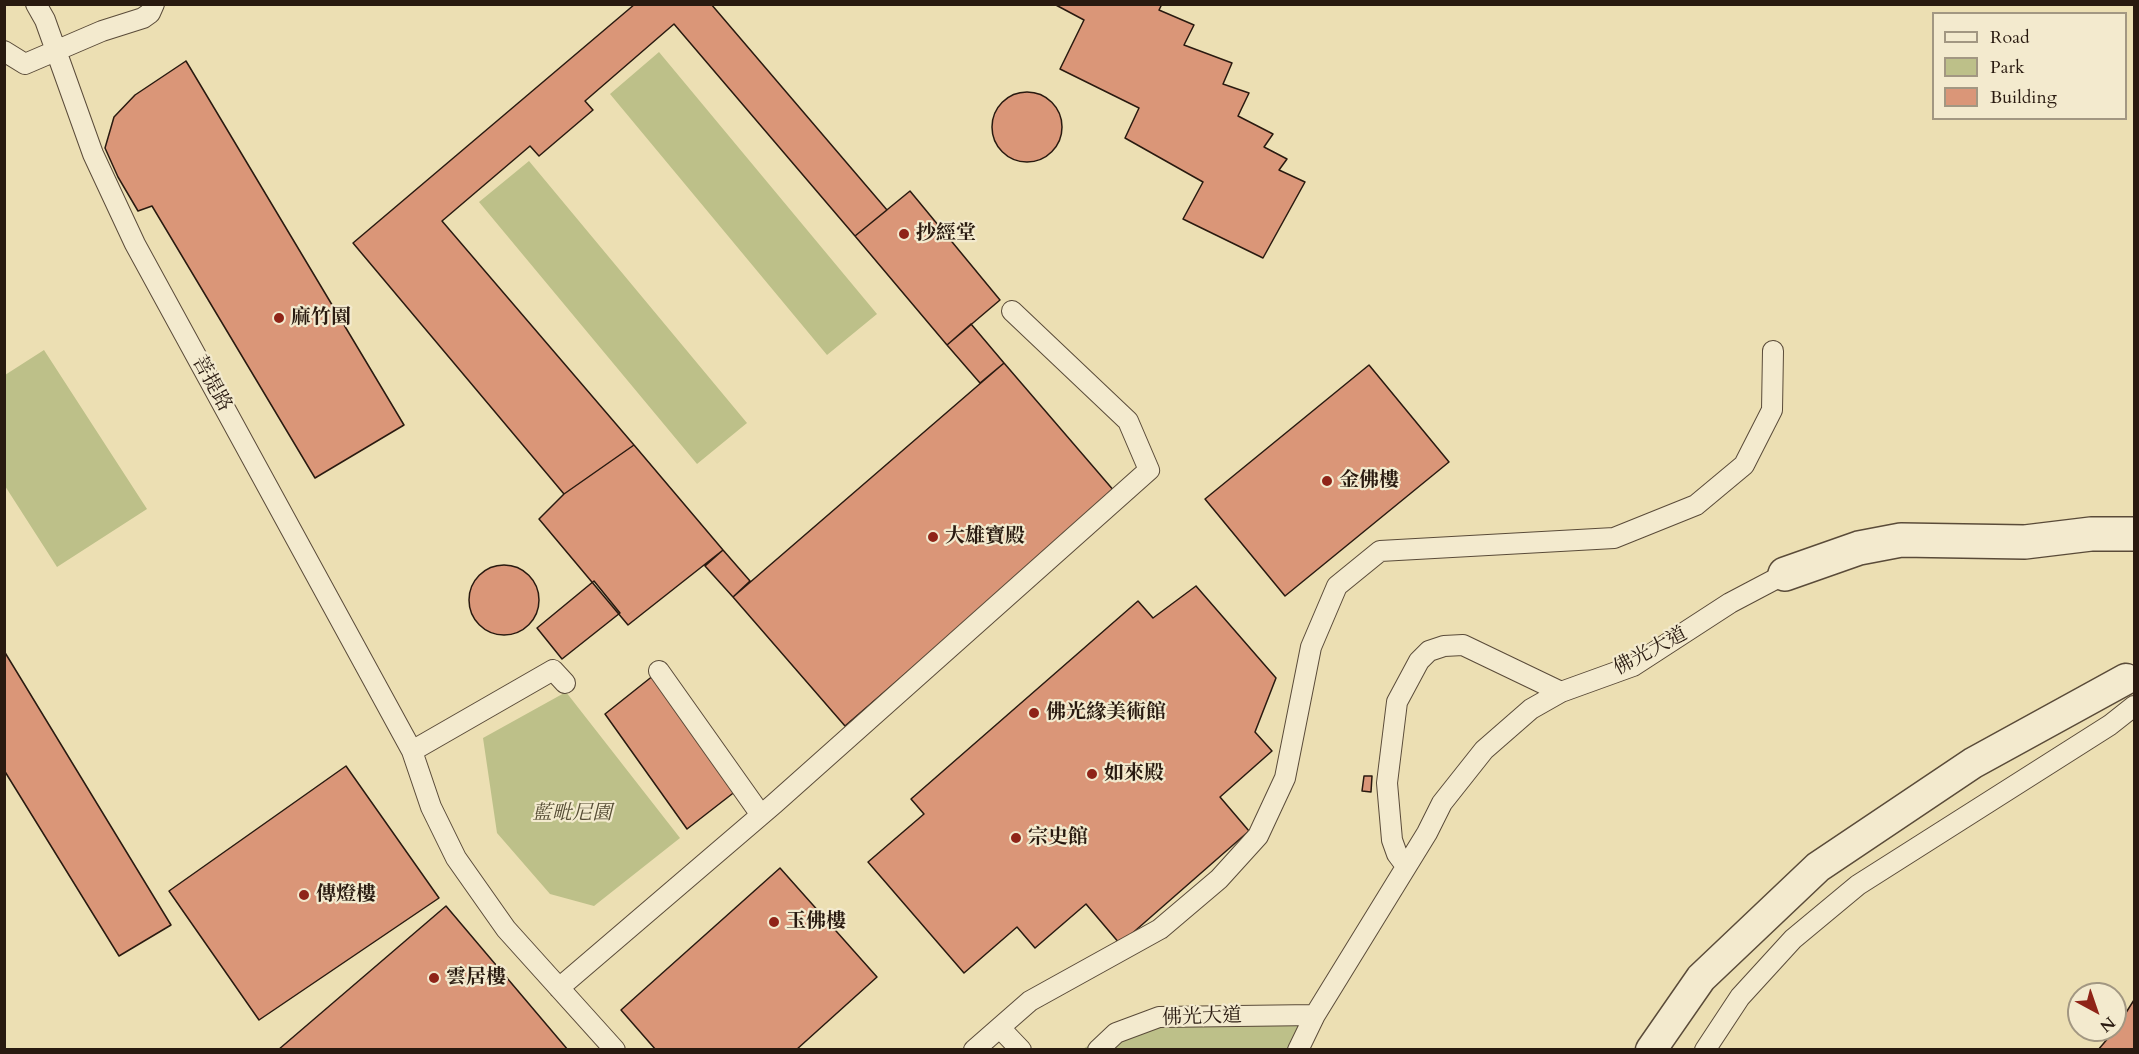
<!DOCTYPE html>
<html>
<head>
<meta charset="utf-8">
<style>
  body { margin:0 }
  #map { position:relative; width:2139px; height:1054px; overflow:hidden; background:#ecdfb3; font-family:Cardo,serif }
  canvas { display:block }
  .frame { position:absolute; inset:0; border:6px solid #291a10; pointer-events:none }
  .legend { position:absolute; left:1932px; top:12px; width:195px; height:108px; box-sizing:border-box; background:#f3eace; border:2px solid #a29782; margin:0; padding:8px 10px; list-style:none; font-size:18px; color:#291a10 }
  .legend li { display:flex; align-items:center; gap:12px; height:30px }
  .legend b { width:30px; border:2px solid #a29782 }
  .north { position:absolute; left:2067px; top:982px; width:60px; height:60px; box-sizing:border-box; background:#f3eace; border:2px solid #a29782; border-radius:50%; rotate:140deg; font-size:16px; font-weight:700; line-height:24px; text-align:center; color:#291a10 }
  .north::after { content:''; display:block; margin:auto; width:21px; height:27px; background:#8f2418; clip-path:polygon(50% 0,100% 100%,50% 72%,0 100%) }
</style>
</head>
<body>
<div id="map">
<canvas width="2139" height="1054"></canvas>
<div class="frame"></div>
<ul class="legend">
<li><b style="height:8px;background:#f3eace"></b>Road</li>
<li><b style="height:16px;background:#bdc089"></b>Park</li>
<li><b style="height:16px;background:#da9678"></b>Building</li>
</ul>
<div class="north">N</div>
</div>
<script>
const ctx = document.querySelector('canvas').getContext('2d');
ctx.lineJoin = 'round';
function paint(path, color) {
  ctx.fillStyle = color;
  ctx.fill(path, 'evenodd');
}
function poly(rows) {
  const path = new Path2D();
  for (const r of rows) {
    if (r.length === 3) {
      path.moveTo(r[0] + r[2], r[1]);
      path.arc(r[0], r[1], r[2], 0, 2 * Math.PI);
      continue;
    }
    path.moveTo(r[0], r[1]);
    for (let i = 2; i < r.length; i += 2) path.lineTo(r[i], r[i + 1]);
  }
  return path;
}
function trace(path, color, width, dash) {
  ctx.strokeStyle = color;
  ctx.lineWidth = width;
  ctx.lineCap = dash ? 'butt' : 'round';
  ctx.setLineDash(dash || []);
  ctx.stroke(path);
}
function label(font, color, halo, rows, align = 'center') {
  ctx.font = font + ' Cardo,"Noto Serif TC",serif';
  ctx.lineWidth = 4.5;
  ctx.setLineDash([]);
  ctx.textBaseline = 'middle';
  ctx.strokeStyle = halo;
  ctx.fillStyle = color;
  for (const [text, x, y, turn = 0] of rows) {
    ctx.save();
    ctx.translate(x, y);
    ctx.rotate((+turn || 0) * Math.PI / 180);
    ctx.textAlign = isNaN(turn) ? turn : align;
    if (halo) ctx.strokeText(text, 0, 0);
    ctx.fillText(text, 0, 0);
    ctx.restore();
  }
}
const green = poly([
  [659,52,877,314,827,355,610,94],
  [529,161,747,423,697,464,479,202],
  [44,350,147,509,57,567,5,486,5,375],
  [566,692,680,838,594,906,550,894,497,833,483,738],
  [1150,1009,1306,1021,1292,1049,1081,1050]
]);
const building = poly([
  [635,4,711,4,887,210,855,236,674,24,585,101,593,110,539,156,530,146,442,221,634,445,564,494,353,243,635,4],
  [1054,4,1162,4,1159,10,1194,25,1184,45,1232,63,1223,84,1249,93,1238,116,1273,134,1264,147,1287,159,1279,170,1305,182,1263,258,1183,219,1203,182,1125,138,1139,108,1060,69,1084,20,1054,4],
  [186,61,404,425,315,478,152,206,138,211,118,177,105,148,114,117,135,95,186,61],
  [1027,127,35],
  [910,191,1000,300,947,345,855,236,910,191],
  [971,324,1004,363,980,383,947,345,971,324],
  [1004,363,1115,492,845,726,733,597,1004,363],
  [1369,365,1449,462,1285,596,1205,499,1369,365],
  [634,445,723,550,628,625,539,519,564,494,634,445],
  [723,550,750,581,733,597,705,566,723,550],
  [504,600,35],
  [594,581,620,613,562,659,537,628,594,581],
  [1196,586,1276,678,1255,732,1272,751,1220,797,1249,831,1120,944,1086,904,1035,948,1017,927,964,973,868,862,924,814,911,799,1138,601,1153,618,1196,586],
  [4,651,171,925,119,956,4,770,4,651],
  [659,671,741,787,687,829,605,714,659,671],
  [346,766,439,898,259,1020,169,891,346,766],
  [1364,776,1372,776,1371,792,1362,791,1364,776],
  [780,868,877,977,796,1050,656,1050,621,1010,780,868],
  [446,906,568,1050,278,1050,446,906],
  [2134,1000,2134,1050,2098,1050,2115,1030,2134,1000]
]);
const service = poly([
  [36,4,45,20,93,154,135,244,412,751,431,807,456,858,506,929,615,1050],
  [4,51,25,64,102,31,143,18,150,13,154,4],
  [659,671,761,815],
  [412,751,553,670,565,683],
  [1406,866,1397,854,1392,840,1387,783,1397,702,1419,661,1429,651,1444,646,1463,645,1561,692],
  [559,988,774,804,1149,470,1128,421,1012,311],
  [1000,1028,1021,1050],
  [974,1050,1030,1001,1160,929,1219,879,1258,836,1285,778,1311,647,1337,586,1380,551,1614,538,1696,505,1744,465,1772,410,1773,351],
  [1098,1050,1116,1033,1159,1017,1315,1015],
  [1298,1050,1315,1015,1427,833,1442,803,1484,750,1531,709,1561,692,1633,666,1730,603,1785,574],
  [1705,1050,1740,997,1793,939,1858,885,2110,725,2134,706]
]);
const pedestrian = poly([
  [1651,1050,1701,978,1818,867,1973,763,2126,679]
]);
const minor = poly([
  [1785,574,1859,548,1901,540,2025,542,2091,534,2134,534]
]);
const markers = [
  [904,234,6,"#8f2418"],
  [279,318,6,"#8f2418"],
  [1327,481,6,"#8f2418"],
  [933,537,6,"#8f2418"],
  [1034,713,6,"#8f2418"],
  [1092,774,6,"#8f2418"],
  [1016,838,6,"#8f2418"],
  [304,895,6,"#8f2418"],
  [774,922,6,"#8f2418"],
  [434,978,6,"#8f2418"]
];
const poiNames = [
  ["抄經堂",916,234],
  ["麻竹園",291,318],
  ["金佛樓",1339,481],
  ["大雄寶殿",945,537],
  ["佛光緣美術館",1046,713],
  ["如來殿",1104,774],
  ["宗史館",1028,838],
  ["傳燈樓",316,895],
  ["玉佛樓",786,922],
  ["雲居樓",446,978]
];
const streetNames = [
  ["菩提路",211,384,61],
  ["佛光大道",1651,652,-28],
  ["佛光大道",1202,1018,-2]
];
const parkNames = [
  ["藍毗尼園",572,814]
];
paint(green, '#bdc089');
paint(building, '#da9678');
trace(building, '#291a10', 1.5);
trace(service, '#5a4b39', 22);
trace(pedestrian, '#5a4b39', 33);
trace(minor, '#5a4b39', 36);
trace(service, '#f3eace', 20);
trace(pedestrian, '#f3eace', 30);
trace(minor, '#f3eace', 33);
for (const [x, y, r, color] of markers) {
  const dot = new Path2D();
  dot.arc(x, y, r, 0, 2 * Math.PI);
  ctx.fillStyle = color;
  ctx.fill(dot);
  trace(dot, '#f3eace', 2);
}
label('bold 20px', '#291a10', '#f3eace', poiNames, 'left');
label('20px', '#291a10', '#f3eace', streetNames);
label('italic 20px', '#554c34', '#f3eace', parkNames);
</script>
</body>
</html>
